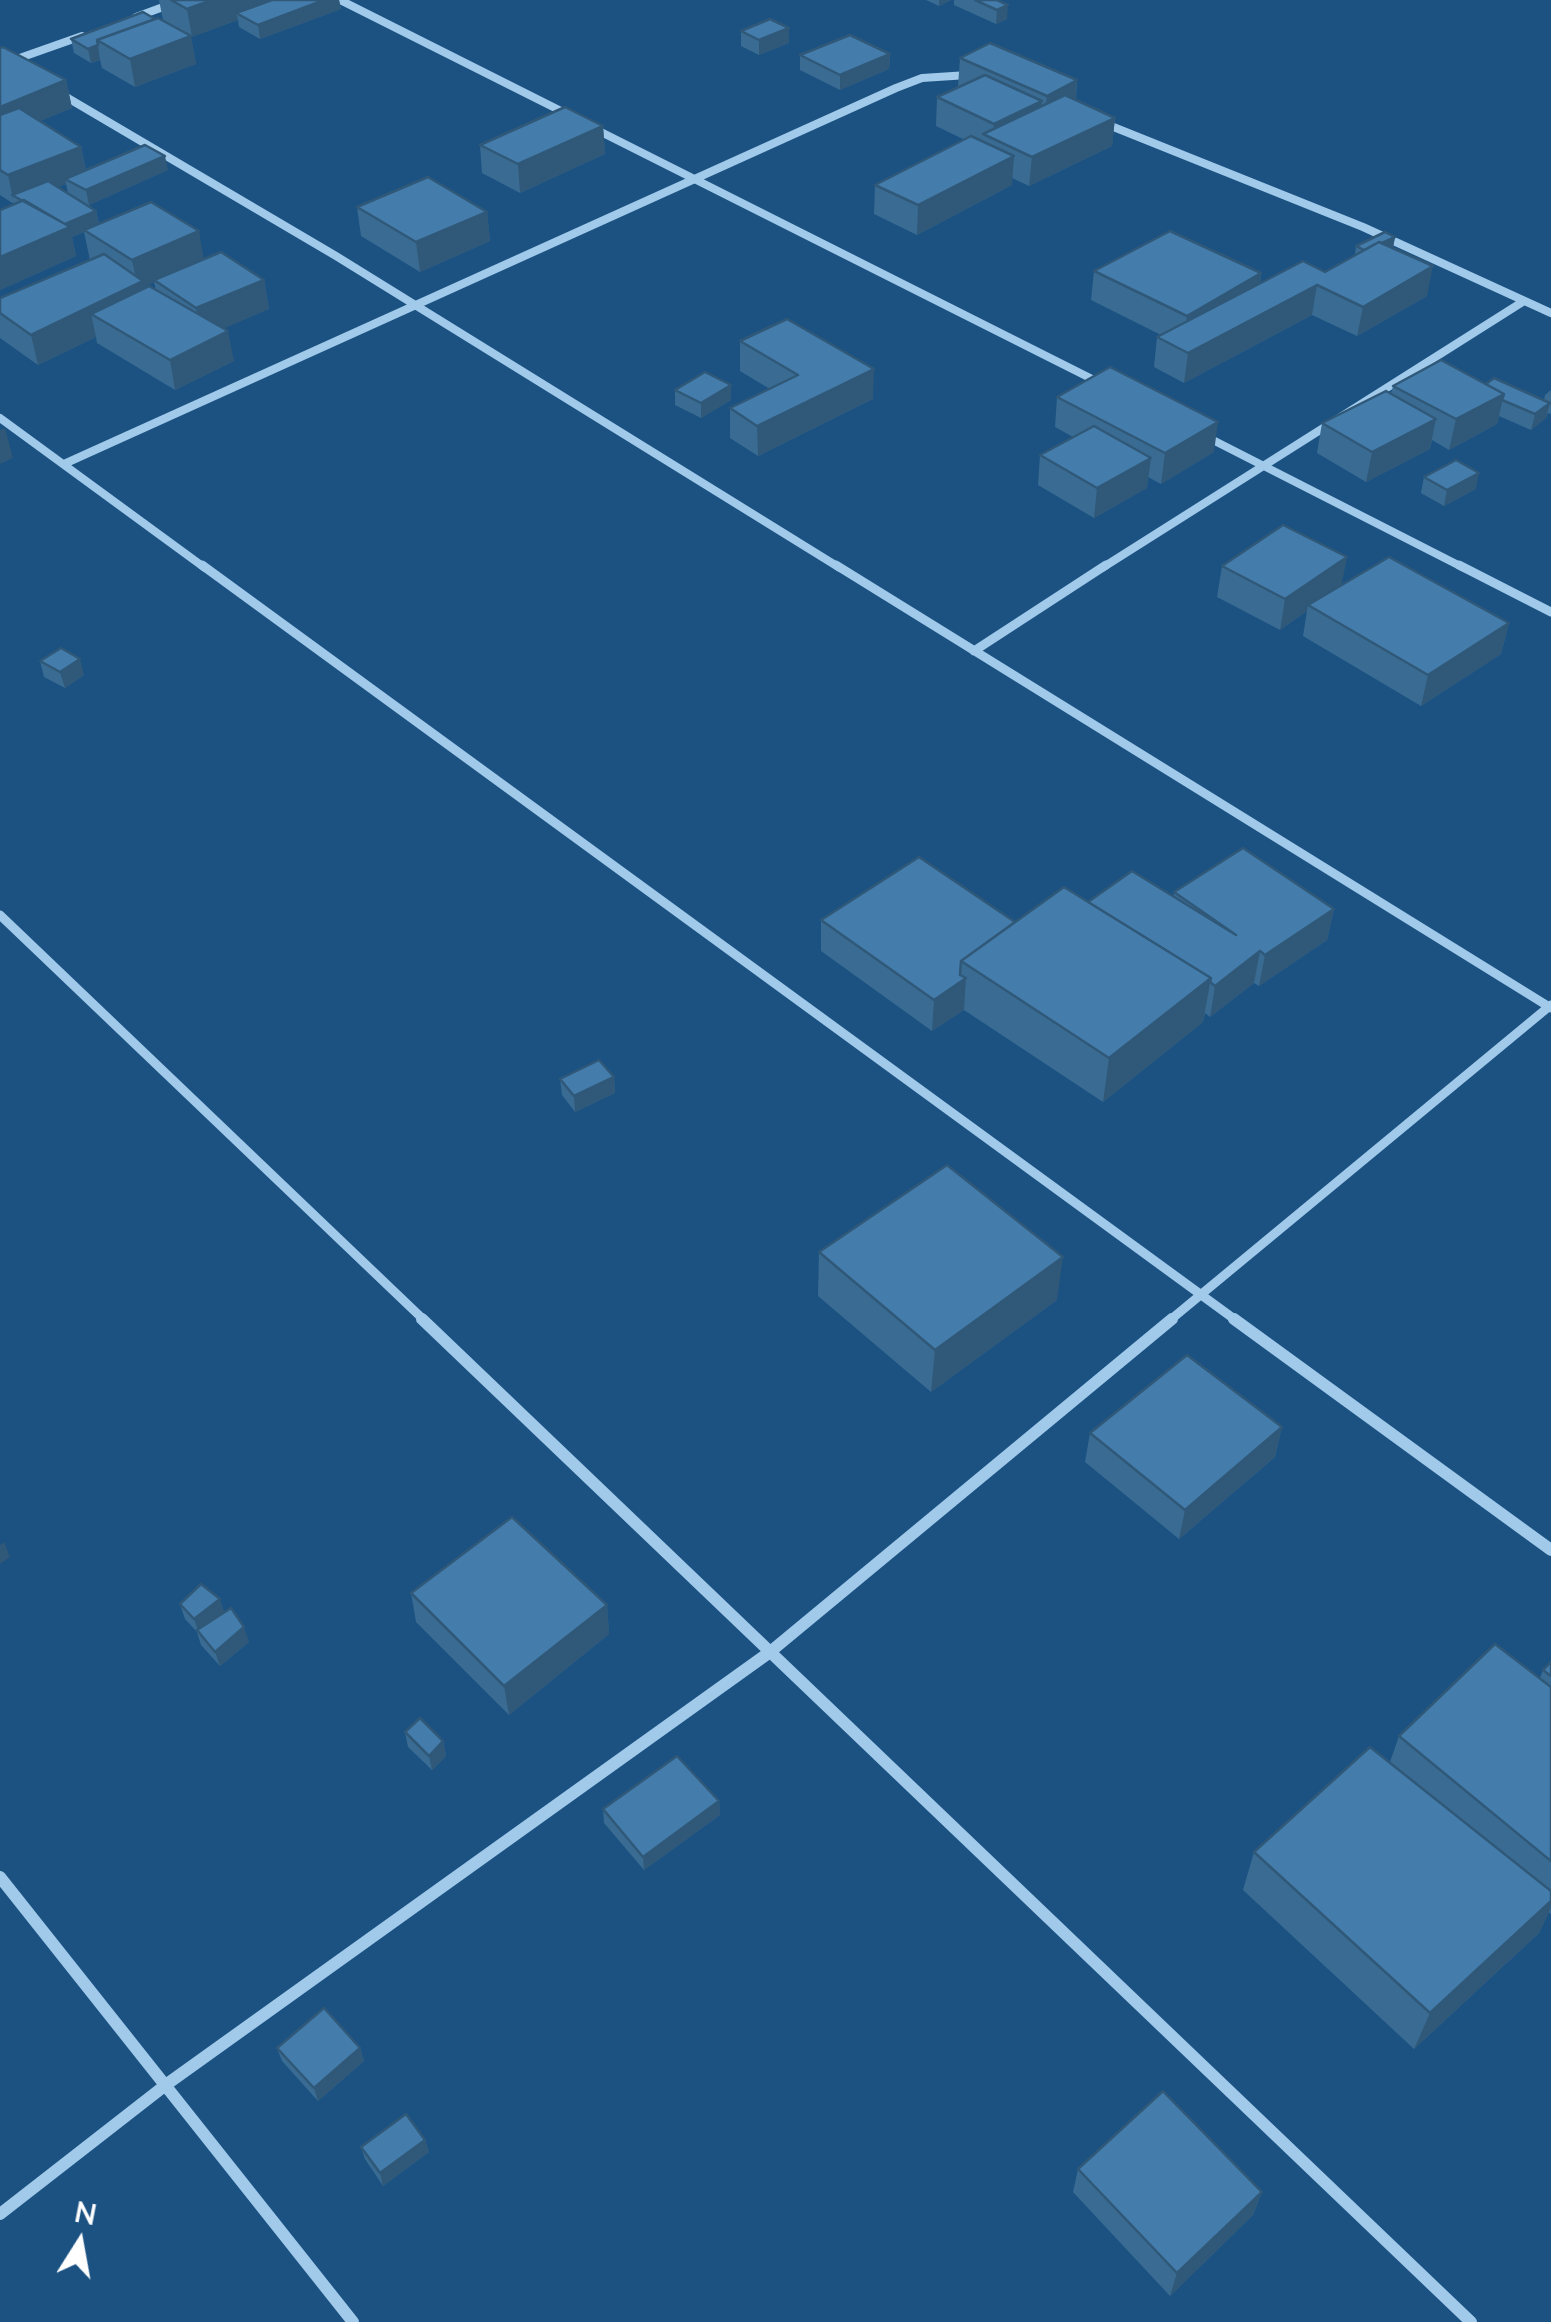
<!DOCTYPE html>
<html>
<head>
<meta charset="utf-8">
<style>
  body { margin:0 }
  #map { position:relative; width:1551px; height:2322px; overflow:hidden; background:#1b5282; font-family:Lato,sans-serif }
  canvas { display:block }
  .north { position:absolute; left:30px; top:2192px; width:100px; height:100px; -webkit-text-stroke:8px #1b5282; paint-order:stroke; rotate:11deg; font-size:28px; font-weight:700; line-height:40px; text-align:center; color:#fff }
  .north::after { content:''; display:block; margin:auto; width:35px; height:45px; background:#fff; clip-path:polygon(50% 0,100% 100%,50% 72%,0 100%) }
</style>
</head>
<body>
<div id="map">
<canvas width="1551" height="2322"></canvas>
<div class="north">N</div>
</div>
<script>
const ctx = document.querySelector('canvas').getContext('2d');
ctx.lineJoin = 'round';
function poly(rows) {
  const path = new Path2D();
  for (const r of rows) {
    path.moveTo(r[0], r[1]);
    for (let i = 2; i < r.length; i += 2) path.lineTo(r[i], r[i + 1]);
  }
  return path;
}
function trace(path, color, width, dash) {
  ctx.strokeStyle = color;
  ctx.lineWidth = width;
  ctx.lineCap = dash ? 'butt' : 'round';
  ctx.setLineDash(dash || []);
  ctx.stroke(path);
}
function paint(path, color) {
  ctx.fillStyle = color;
  ctx.fill(path, 'evenodd');
}
const streetFar2 = poly([
  [340,0,567,114],
  [136,17,182,0],
  [14,60,82,36],
  [61,94,336,256,840,568],
  [1101,122,1363,227,1551,313],
  [591,127,1098,382],
  [0,418,205,568],
  [1203,435,1464,568],
  [64,464,896,88,922,78,968,75],
  [1102,568,1524,301]
]);
const streetFar1 = poly([
  [202,565,1237,1321],
  [836,565,1551,1008],
  [1459,565,1551,612],
  [974,651,1106,565],
  [0,915,425,1321],
  [1169,1321,1551,1005]
]);
const street = poly([
  [422,1319,1471,2322],
  [1234,1319,1551,1550],
  [0,1877,353,2322],
  [0,2214,167,2084,770,1652,1172,1319]
]);
const wall = poly([
  [159,0,339,0,341,9,260,39,239,27,238,20,191,37,196,64,135,87,102,68,100,60,91,63,74,53,71,39,155,19,163,20],
  [926,0,951,0,939,6],
  [954,0,997,0,1007,19,996,24,954,5],
  [789,28,789,43,759,55,741,46,741,31],
  [0,48,66,80,72,108,40,121,81,147,86,170,168,170,89,205,96,211,99,224,264,280,269,309,224,328,234,361,175,390,97,343,96,337,38,365,0,338,0,298,90,260,84,232,72,237,76,256,0,290,0,210,14,204,0,195],
  [66,184,68,193,58,187],
  [154,282,156,290,145,288,144,287],
  [890,54,889,69,840,90,800,70,800,55],
  [960,58,1077,80,1076,100,1115,118,1112,146,1029,186,1012,178,1012,185,917,235,874,214,875,185,965,140,936,126,937,97,960,87,958,86],
  [603,126,605,154,520,193,482,173,480,145],
  [357,207,487,212,490,241,420,272,361,236],
  [1395,237,1393,248,1427,296,1357,336,1312,315,1184,383,1154,367,1157,337,1161,335,1091,300,1094,271,1261,273,1260,284,1325,272,1355,255,1356,246],
  [740,341,873,399,758,456,730,438,730,408,770,389,740,371],
  [1486,384,1544,400,1545,395,1551,390,1551,414,1548,413,1546,418,1531,430,1499,416,1497,424,1449,450,1432,440,1430,449,1366,482,1317,453,1322,423,1391,394,1393,386],
  [675,390,731,400,701,418,675,405],
  [1057,397,1214,452,1161,484,1148,477,1147,488,1094,518,1038,485,1040,455,1073,437,1055,427],
  [1424,477,1476,489,1444,506,1421,493],
  [1222,566,1341,586,1509,623,1501,654,1421,706,1303,636,1307,611,1280,630,1217,597],
  [40,661,84,675,65,688,44,677],
  [1174,892,1334,909,1327,940,1259,986,1254,983,1210,1017,1205,1013,1203,1022,1103,1102,964,1010,932,1031,821,951,821,920,1015,922,1088,902,1174,897],
  [614,1077,615,1093,575,1112,562,1095,560,1079],
  [819,1252,1057,1300,931,1392,818,1296],
  [1282,1427,1275,1457,1179,1539,1085,1462,1090,1433],
  [411,1593,607,1605,609,1634,509,1715,416,1622],
  [180,1604,224,1612,249,1642,220,1666,201,1645,197,1632,185,1619],
  [1551,1662,1551,1914,1549,1912,1539,1933,1414,2049,1243,1890,1254,1852,1390,1762,1399,1736,1540,1678,1543,1670],
  [405,1732,443,1741,446,1756,432,1770,408,1747],
  [719,1801,720,1815,644,1870,604,1823,603,1809],
  [277,2048,360,2048,364,2061,318,2101,282,2061],
  [425,2140,429,2152,383,2186,365,2159,361,2147],
  [1078,2169,1262,2192,1253,2215,1170,2296,1073,2192]
]);
const shadedWall = poly([
  [212,0,291,0,236,13,238,20,192,37,187,9],
  [324,0,339,0,341,9,260,39,258,25],
  [939,0,951,0,939,6],
  [1008,5,1007,19,996,24,997,10],
  [789,28,789,43,759,55,759,40],
  [191,36,196,64,135,87,130,59],
  [98,45,100,60,91,63,88,49],
  [890,54,889,69,840,90,840,75],
  [66,80,72,108,0,138,0,107],
  [1077,80,1075,108,1044,124,1047,96],
  [1042,101,1039,129,993,139,994,124],
  [1115,118,1112,146,1029,186,1032,157],
  [603,126,605,154,520,193,518,164],
  [81,147,87,176,65,179,66,184,23,201,12,195,14,204,8,175],
  [165,156,168,170,89,205,86,190],
  [1014,156,1012,185,917,235,918,205],
  [96,211,99,226,72,237,76,256,0,290,0,257,62,225],
  [487,212,490,241,420,272,416,242],
  [199,231,204,260,144,287,149,311,91,314,96,337,38,365,31,335,137,284,132,260],
  [1395,237,1392,252,1367,251],
  [1433,266,1427,296,1357,336,1363,307],
  [1261,273,1257,303,1183,346,1187,316],
  [264,280,269,309,202,338,196,308],
  [1317,285,1312,315,1184,383,1188,353],
  [228,331,234,361,175,390,170,360],
  [874,369,873,399,758,456,757,426],
  [731,385,731,400,701,418,701,403],
  [1504,394,1497,424,1449,450,1456,419],
  [1550,403,1546,418,1531,430,1535,414],
  [1436,419,1430,449,1366,482,1372,452],
  [1218,422,1214,452,1161,484,1165,453],
  [5,428,13,458,0,464,0,430],
  [1151,458,1147,488,1094,518,1097,488],
  [1479,473,1476,489,1444,506,1447,490],
  [1347,557,1341,588,1308,605,1307,611,1280,630,1285,599],
  [1509,623,1501,654,1421,706,1428,675],
  [80,659,84,675,65,688,60,672],
  [1334,909,1327,940,1259,986,1265,955],
  [1260,951,1254,983,1210,1017,1215,986],
  [966,978,964,1010,932,1031,934,1000],
  [1211,978,1203,1022,1103,1102,1109,1058],
  [614,1077,615,1093,575,1112,574,1096],
  [1063,1257,1057,1300,931,1392,935,1350],
  [1282,1427,1275,1457,1179,1539,1185,1510],
  [4,1542,10,1557,0,1564,0,1545],
  [220,1599,225,1614,199,1634,194,1619],
  [607,1605,609,1634,509,1715,504,1686],
  [244,1627,249,1642,220,1666,215,1652],
  [443,1741,446,1756,432,1770,429,1756],
  [719,1801,720,1815,644,1870,643,1857],
  [1551,1901,1551,1908,1539,1933,1414,2049,1430,2013],
  [360,2048,364,2061,318,2101,314,2088],
  [425,2140,429,2152,383,2186,380,2173],
  [1262,2192,1253,2215,1170,2296,1177,2273]
]);
const building = poly([
  [171,0,212,0,187,9,171,0],
  [272,0,324,0,258,25,236,13,272,0],
  [975,0,997,0,1008,5,997,10,975,0],
  [143,12,155,19,97,40,98,45,88,49,71,39,143,12],
  [158,18,191,36,130,59,97,40,158,18],
  [770,19,789,28,759,40,741,31,770,19],
  [850,35,890,54,840,75,800,55,850,35],
  [990,43,1077,80,1047,96,960,58,990,43],
  [3,47,66,80,0,107,0,48,3,47],
  [985,75,1042,101,994,124,937,97,985,75],
  [1065,95,1115,118,1032,157,983,134,1065,95],
  [565,107,603,126,518,164,480,145,565,107],
  [19,108,81,147,8,175,0,170,0,115,19,108],
  [971,136,1014,156,918,205,875,185,971,136],
  [145,145,165,156,86,190,65,179,145,145],
  [428,177,487,212,416,242,357,207,428,177],
  [48,181,96,211,65,224,12,195,48,181],
  [24,200,70,227,0,257,0,210,24,200],
  [151,202,199,231,132,260,84,230,151,202],
  [1170,231,1261,273,1187,316,1094,271,1170,231],
  [1385,232,1395,237,1382,243,1379,242,1364,250,1356,246,1385,232],
  [1379,242,1433,266,1363,307,1317,285,1188,353,1157,337,1303,261,1325,272,1379,242],
  [221,252,264,280,196,308,154,280,221,252],
  [104,254,143,281,31,335,0,313,0,298,104,254],
  [149,286,228,331,170,360,91,314,149,286],
  [787,319,874,369,757,426,730,408,798,375,740,341,787,319],
  [1441,360,1504,394,1456,419,1393,386,1441,360],
  [1110,367,1218,422,1165,453,1057,397,1110,367],
  [705,372,731,385,701,403,675,390,705,372],
  [1494,378,1550,403,1535,414,1502,400,1504,394,1486,384,1494,378],
  [1386,391,1436,419,1372,452,1322,423,1386,391],
  [1094,426,1151,458,1097,488,1040,455,1094,426],
  [1456,460,1479,473,1447,490,1424,477,1456,460],
  [1283,525,1347,557,1285,599,1222,566,1283,525],
  [1389,557,1509,623,1428,675,1308,605,1389,557],
  [61,648,80,659,60,672,40,661,61,648],
  [1243,848,1334,909,1265,955,1260,951,1215,986,1210,982,1211,978,1088,902,1132,871,1236,935,1174,892,1243,848],
  [919,857,1015,922,961,961,960,975,966,978,934,1000,821,920,919,857],
  [1064,887,1211,978,1109,1058,961,961,1064,887],
  [599,1060,614,1077,574,1096,560,1079,599,1060],
  [947,1165,1063,1257,935,1350,819,1252,947,1165],
  [1187,1355,1282,1427,1185,1510,1090,1433,1187,1355],
  [512,1517,607,1605,504,1686,411,1593,512,1517],
  [201,1584,220,1599,194,1619,180,1604,201,1584],
  [231,1608,244,1627,215,1652,197,1630,231,1608],
  [1495,1644,1551,1687,1551,1861,1399,1736,1495,1644],
  [1551,1662,1551,1676,1543,1670,1551,1662],
  [420,1718,443,1741,429,1756,405,1732,420,1718],
  [1370,1747,1551,1891,1551,1901,1430,2013,1254,1852,1370,1747],
  [677,1756,719,1801,643,1857,603,1809,677,1756],
  [324,2008,360,2048,314,2088,277,2048,324,2008],
  [1163,2091,1262,2192,1177,2273,1078,2169,1163,2091],
  [406,2114,425,2140,380,2173,361,2147,406,2114]
]);
trace(streetFar2, '#a0c9ea', 8);
trace(streetFar1, '#a0c9ea', 9);
trace(street, '#a0c9ea', 12);
paint(wall, '#3a6c93');
paint(shadedWall, '#305878');
paint(building, '#447dab');
trace(building, '#305878', 2.5);
</script>
</body>
</html>
